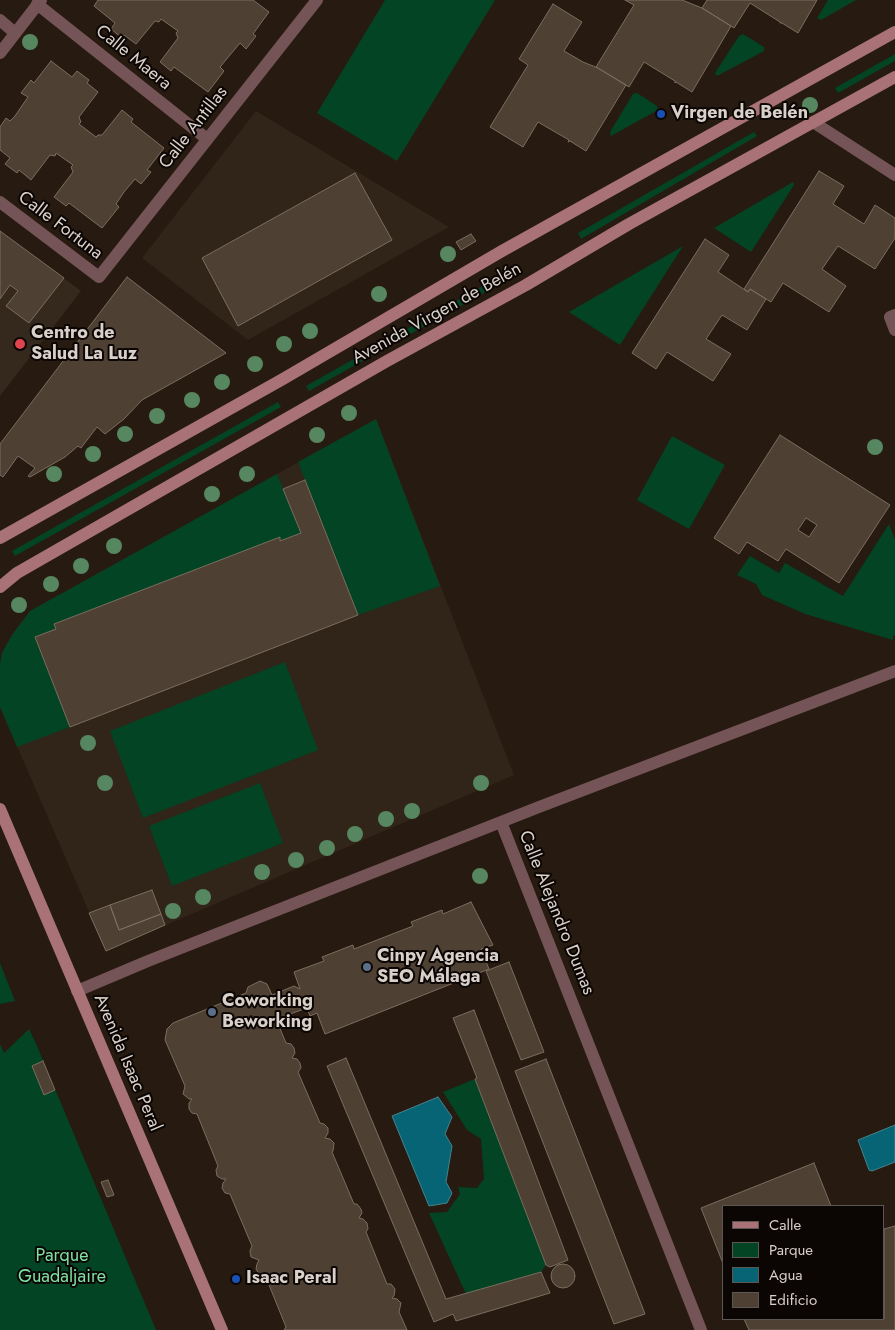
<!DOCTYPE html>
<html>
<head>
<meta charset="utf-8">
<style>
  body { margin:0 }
  #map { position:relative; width:895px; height:1330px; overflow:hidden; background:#271a10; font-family:Jost,sans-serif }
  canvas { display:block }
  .legend { position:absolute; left:722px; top:1205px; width:162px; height:115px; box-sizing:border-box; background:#0b0604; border:1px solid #5d5753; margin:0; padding:6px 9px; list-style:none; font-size:15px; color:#d9d0c9 }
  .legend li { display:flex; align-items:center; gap:10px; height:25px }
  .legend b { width:25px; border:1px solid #5d5753 }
</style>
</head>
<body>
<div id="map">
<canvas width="895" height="1330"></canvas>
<ul class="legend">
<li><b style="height:6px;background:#a87277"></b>Calle</li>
<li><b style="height:14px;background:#034424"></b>Parque</li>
<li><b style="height:14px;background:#066474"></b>Agua</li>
<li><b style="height:14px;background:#4e4134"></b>Edificio</li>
</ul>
</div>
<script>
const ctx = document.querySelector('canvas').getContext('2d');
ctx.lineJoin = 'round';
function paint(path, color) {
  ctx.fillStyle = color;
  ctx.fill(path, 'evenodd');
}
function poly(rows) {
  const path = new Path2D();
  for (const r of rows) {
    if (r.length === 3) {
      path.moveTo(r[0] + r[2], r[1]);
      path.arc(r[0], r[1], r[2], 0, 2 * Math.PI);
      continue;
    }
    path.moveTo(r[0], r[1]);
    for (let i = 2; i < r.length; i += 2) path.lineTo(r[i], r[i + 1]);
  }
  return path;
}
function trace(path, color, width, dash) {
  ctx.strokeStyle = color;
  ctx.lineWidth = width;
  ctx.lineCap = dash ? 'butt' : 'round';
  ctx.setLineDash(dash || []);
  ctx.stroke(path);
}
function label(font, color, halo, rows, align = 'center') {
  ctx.font = font + ' Jost,sans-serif';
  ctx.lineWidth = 4;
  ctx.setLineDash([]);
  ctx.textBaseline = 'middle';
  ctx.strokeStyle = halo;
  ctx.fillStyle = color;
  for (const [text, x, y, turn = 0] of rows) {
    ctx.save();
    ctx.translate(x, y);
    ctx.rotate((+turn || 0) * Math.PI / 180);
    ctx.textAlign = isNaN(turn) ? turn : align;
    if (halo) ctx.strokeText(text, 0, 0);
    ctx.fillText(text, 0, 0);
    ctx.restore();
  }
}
const education = poly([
  [256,111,449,227,248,340,142,258],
  [376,419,514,775,106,951,0,707,0,664,2,653,12,635,30,611]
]);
const medical = poly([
  [0,231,81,291,0,396]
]);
const green = poly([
  [385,0,495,0,397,161,317,113],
  [828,0,856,0,821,20,817,18],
  [743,34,764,47,764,51,717,76,715,73,739,36],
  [895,54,895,61,838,93,835,88],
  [637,93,657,106,658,110,611,136,610,132,633,94],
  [754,132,757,136,581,239,578,233],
  [793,182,794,185,751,252,714,228],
  [683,246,620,345,569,312],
  [502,275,505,281,309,391,306,386],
  [278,402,281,407,15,556,12,551],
  [376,419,440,586,358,615,298,462],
  [672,436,725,465,689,529,637,500],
  [277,474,301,533,280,541,280,538,54,624,56,629,35,638,70,727,17,747,0,707,0,664,2,653,12,635,30,611],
  [889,524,895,540,895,636,893,635,893,640,805,614,762,595,756,584,737,575,750,556,779,573,785,563,843,596],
  [285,662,318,750,143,818,110,731],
  [260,783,283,843,172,886,149,826],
  [0,963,15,1001,0,1004],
  [29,1029,37,1046,156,1330,0,1330,0,1044,4,1053],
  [475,1079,546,1265,541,1272,466,1294,429,1213,447,1212,460,1194,458,1187,477,1188,484,1179,481,1139,467,1130,443,1092]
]);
const water = poly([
  [438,1097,452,1117,445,1134,452,1146,446,1182,452,1193,447,1203,429,1206,392,1116,438,1097],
  [895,1125,895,1162,872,1171,869,1170,858,1140,895,1125]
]);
const building = poly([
  [98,0,253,0,269,12,253,34,256,36,246,49,240,43,220,67,224,71,208,92,174,67,171,71,160,62,178,38,176,33,178,31,161,19,159,22,155,21,136,44,124,35,122,38,111,29,115,23,94,6,98,0],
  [625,0,682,0,702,8,731,26,692,92,676,82,675,83,675,81,644,62,629,87,596,67,634,5,625,0],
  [707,0,817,0,798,33,782,23,780,23,780,22,750,3,734,28,702,8,707,0],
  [553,4,582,22,564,51,583,62,598,68,626,85,586,151,570,141,568,142,569,140,538,122,523,147,490,127,528,65,519,59,553,4],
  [51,61,72,77,77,71,89,80,87,83,98,92,79,117,81,122,79,124,96,137,98,135,102,135,122,110,133,119,131,122,164,148,147,170,151,172,141,184,135,179,124,192,116,204,119,207,102,228,69,203,66,206,54,197,73,172,71,167,73,165,56,153,55,156,50,155,31,180,19,170,17,173,5,164,10,158,0,150,0,127,6,118,10,121,15,116,28,97,21,93,31,80,34,83,51,61],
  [819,171,844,186,833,204,864,224,875,205,895,218,895,238,875,269,838,246,822,269,846,286,829,312,783,283,771,302,750,289,748,292,744,289,819,171],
  [355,173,392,240,238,326,202,258,355,173],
  [0,231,64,278,29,323,6,306,18,291,10,285,0,299,0,231],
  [471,234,476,241,461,250,456,242,471,234],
  [705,239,729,255,718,272,748,292,750,289,766,299,747,330,722,315,706,339,731,354,713,381,667,352,656,369,632,353,705,239],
  [127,277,226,353,142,400,124,419,105,434,97,427,81,448,78,446,65,457,30,477,28,476,35,468,18,456,3,477,0,475,0,444,127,277],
  [780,435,890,505,839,583,786,549,778,561,747,542,739,554,714,538,780,435],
  [806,518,817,525,809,537,798,530,806,518],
  [305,480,358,615,70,727,35,637,56,629,54,624,280,537,280,541,301,533,283,489,305,480],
  [152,890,161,914,119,930,110,905,152,890],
  [471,902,493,945,481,949,489,969,325,1034,317,1013,310,1016,307,1008,276,1019,286,1043,291,1044,294,1048,295,1053,292,1058,297,1059,300,1063,301,1068,298,1072,320,1123,324,1124,328,1128,328,1133,325,1138,330,1139,334,1143,333,1151,332,1152,354,1204,357,1204,361,1209,362,1213,359,1218,363,1219,367,1223,368,1229,366,1232,387,1284,391,1284,395,1289,394,1296,392,1298,397,1299,401,1303,399,1312,407,1330,284,1330,286,1327,265,1275,259,1274,256,1269,257,1264,259,1260,251,1257,250,1251,252,1246,230,1194,225,1193,222,1188,223,1183,226,1179,222,1179,217,1176,216,1170,218,1166,197,1114,192,1113,189,1109,189,1103,192,1099,189,1099,183,1094,185,1086,165,1040,167,1029,173,1023,246,993,248,987,260,981,267,984,272,995,294,986,300,989,294,972,324,961,322,957,353,945,354,949,413,926,411,922,442,910,443,914,471,902],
  [110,905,119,930,161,914,165,925,106,951,89,913,110,905],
  [509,962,544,1052,521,1060,486,971,509,962],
  [474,1010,568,1260,550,1267,546,1265,475,1079,477,1078,453,1018,474,1010],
  [346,1058,446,1299,541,1272,550,1293,456,1321,453,1314,434,1322,327,1066,346,1058],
  [546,1059,580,1146,645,1314,614,1324,515,1071,546,1059],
  [43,1061,55,1090,44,1095,32,1066,43,1061],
  [814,1163,831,1206,724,1206,724,1266,701,1208,814,1163],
  [108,1180,114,1195,107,1197,101,1182,108,1180],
  [895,1226,895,1330,749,1330,744,1319,884,1319,884,1229,895,1226],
  [563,1276,12]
]);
const street = poly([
  [37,4,207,139],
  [0,20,15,33],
  [0,53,41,0],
  [813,122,895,175],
  [0,202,99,277,317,0],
  [895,315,890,317,895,330],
  [501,822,701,1330],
  [77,991,148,961,539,807,895,671]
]);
const secondary = poly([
  [0,538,283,379,502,251,895,32],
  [0,587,17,573,387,361,526,285,629,224,895,77],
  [0,809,222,1330]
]);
const trees = [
  [30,42],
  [810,105],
  [448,254],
  [379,294],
  [310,331],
  [284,344],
  [255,364],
  [222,382],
  [192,400],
  [349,413],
  [157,416],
  [125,434],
  [317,435],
  [875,447],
  [93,454],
  [54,474],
  [247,474],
  [212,494],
  [114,546],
  [81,566],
  [51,584],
  [19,605],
  [88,743],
  [105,783],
  [481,783],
  [412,811],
  [386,819],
  [355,834],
  [327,848],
  [296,860],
  [262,872],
  [480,876],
  [203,897],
  [173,911]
];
const markers = [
  [661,114,5,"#1a4fb4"],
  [20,344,6,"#e0444e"],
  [367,967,5,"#5c6f8a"],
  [212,1012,5,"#5c6f8a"],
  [236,1279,5,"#1a4fb4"]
];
const streetNames = [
  ["Calle Maera",133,58,39],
  ["Calle Antillas",194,128,-52],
  ["Calle Fortuna",60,226,37],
  ["Avenida Virgen de Belén",437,314,-29],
  ["Calle Alejandro Dumas",556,913,68],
  ["Avenida Isaac Peral",127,1063,67]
];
const poiNames = [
  ["Virgen de Belén",671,114],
  ["Centro de",31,334],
  ["Salud La Luz",31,355],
  ["Cinpy Agencia",377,957],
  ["SEO Málaga",377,978],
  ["Coworking",222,1002],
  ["Beworking",222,1023],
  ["Isaac Peral",246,1279]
];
const parkNames = [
  ["Parque",62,1257],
  ["Guadaljaire",62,1278]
];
paint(education, '#312418');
paint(medical, '#35281c');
paint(green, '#034424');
paint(water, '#066474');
trace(water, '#45848e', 1);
paint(building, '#4e4134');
trace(building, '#7b6d5f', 1);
trace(street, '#755457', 12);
trace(secondary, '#a87277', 12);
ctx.fillStyle = '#578760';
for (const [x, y] of trees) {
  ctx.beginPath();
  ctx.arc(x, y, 8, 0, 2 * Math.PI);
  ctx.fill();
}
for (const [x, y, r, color] of markers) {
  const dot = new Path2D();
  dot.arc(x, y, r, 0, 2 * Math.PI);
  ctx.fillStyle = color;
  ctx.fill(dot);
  trace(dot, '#0b0604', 2);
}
label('18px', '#d9d0c9', '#0b0604', streetNames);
label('bold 18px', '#d9d0c9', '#0b0604', poiNames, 'left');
label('18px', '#7ee1a1', '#0b0604', parkNames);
</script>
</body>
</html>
